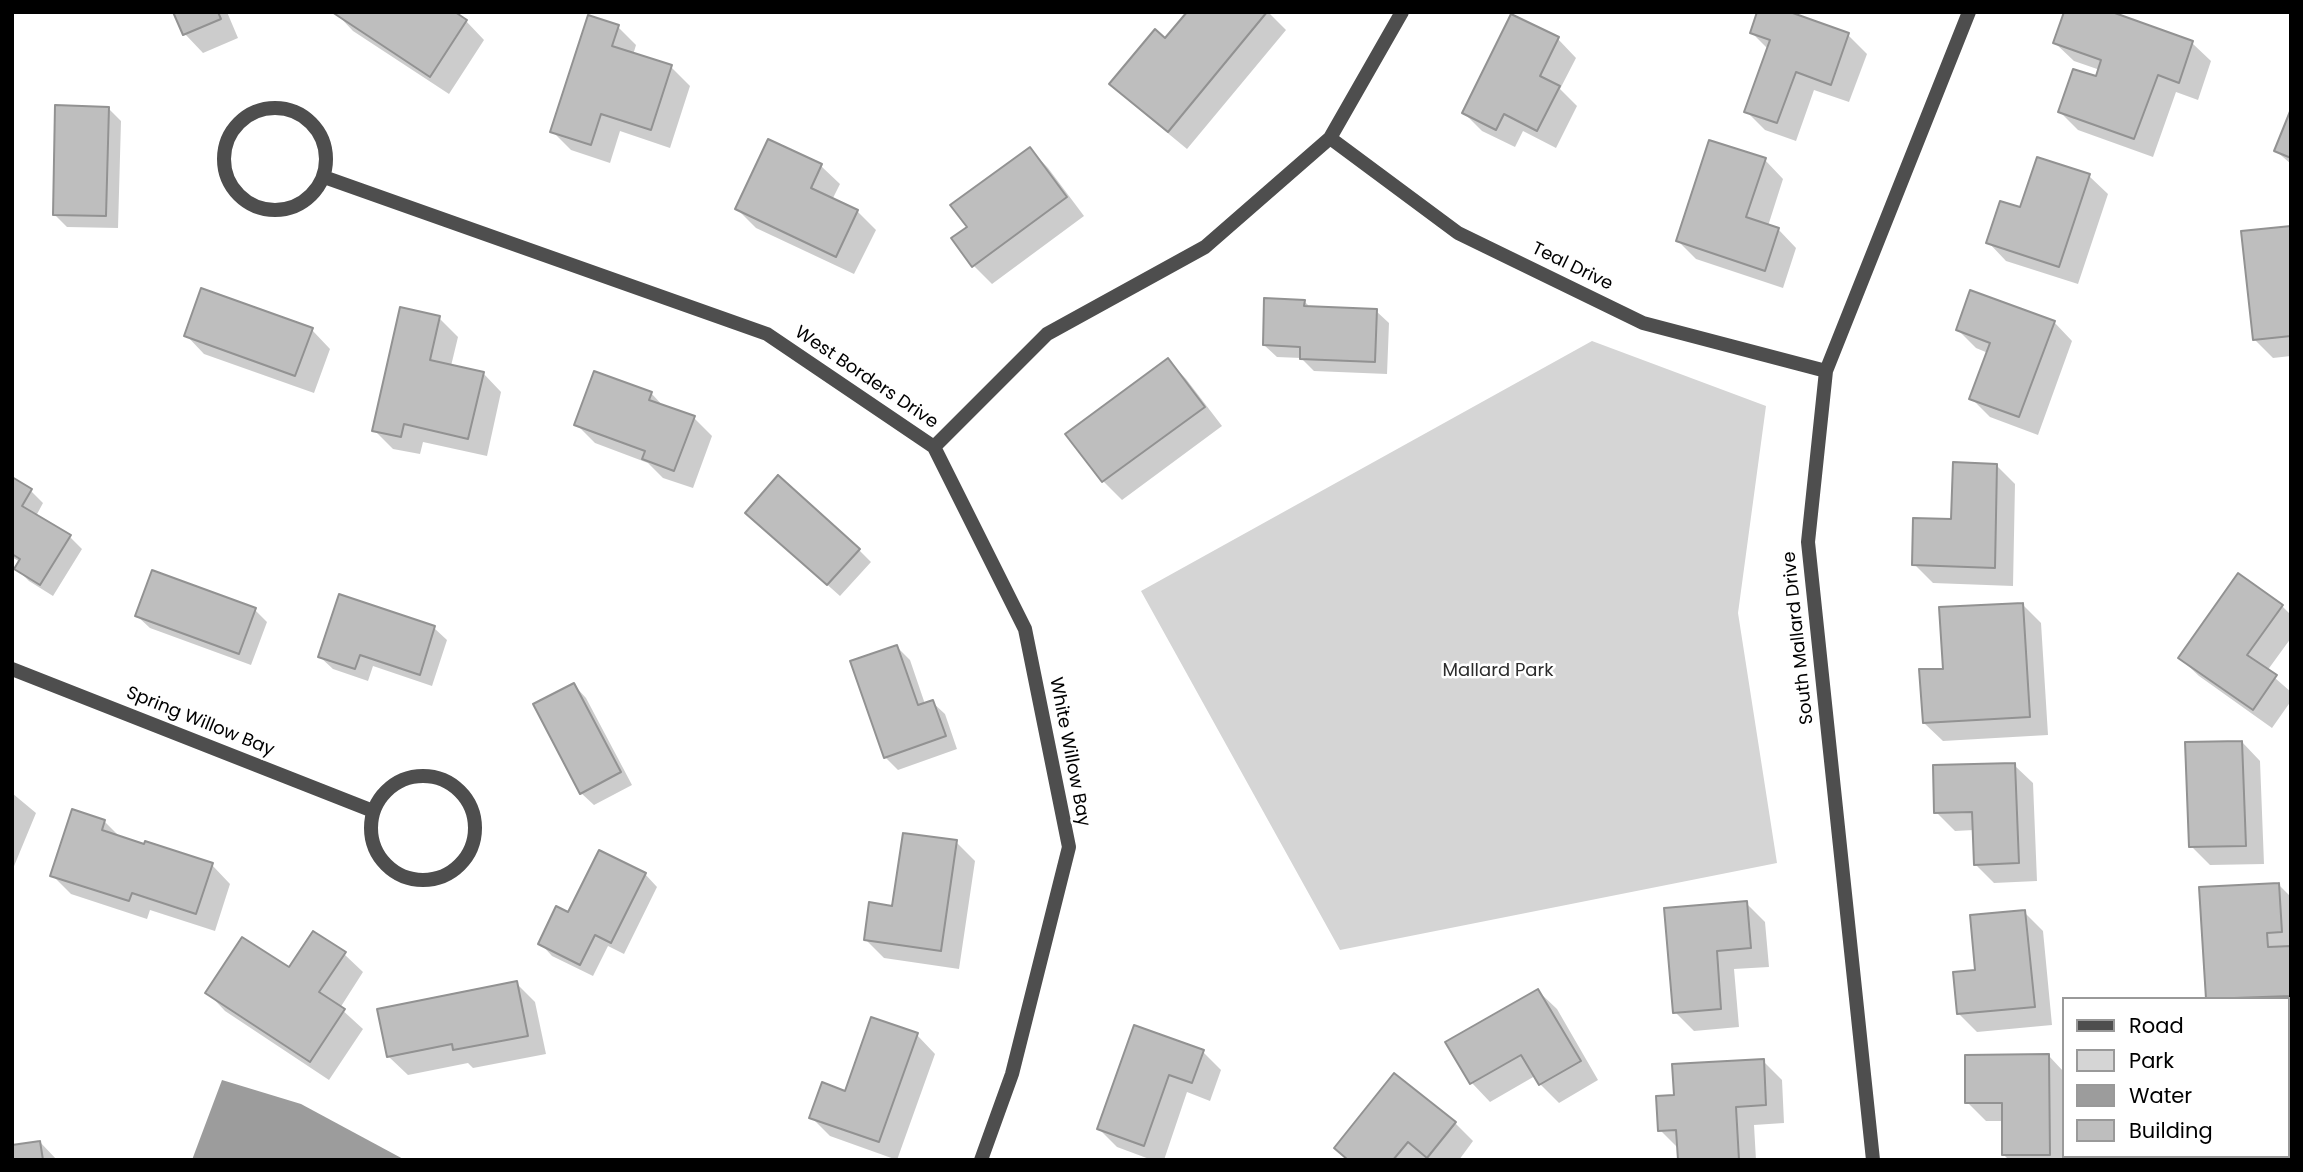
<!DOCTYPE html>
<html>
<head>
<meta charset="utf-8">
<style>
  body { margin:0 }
  #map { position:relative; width:2303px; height:1172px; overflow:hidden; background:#fff; font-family:Poppins,sans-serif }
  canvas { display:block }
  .frame { position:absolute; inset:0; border:14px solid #000; pointer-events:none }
  .legend { position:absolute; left:2062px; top:997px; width:228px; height:161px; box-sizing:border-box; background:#fff; border:2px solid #999; margin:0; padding:9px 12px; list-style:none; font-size:21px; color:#000 }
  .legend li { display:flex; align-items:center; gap:14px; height:35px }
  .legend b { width:35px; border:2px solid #999 }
</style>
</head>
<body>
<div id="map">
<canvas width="2303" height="1172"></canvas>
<div class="frame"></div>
<ul class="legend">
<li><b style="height:9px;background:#4e4e4e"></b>Road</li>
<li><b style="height:19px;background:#d5d5d5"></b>Park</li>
<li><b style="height:19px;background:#9c9c9c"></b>Water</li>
<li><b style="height:19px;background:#bebebe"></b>Building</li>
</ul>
</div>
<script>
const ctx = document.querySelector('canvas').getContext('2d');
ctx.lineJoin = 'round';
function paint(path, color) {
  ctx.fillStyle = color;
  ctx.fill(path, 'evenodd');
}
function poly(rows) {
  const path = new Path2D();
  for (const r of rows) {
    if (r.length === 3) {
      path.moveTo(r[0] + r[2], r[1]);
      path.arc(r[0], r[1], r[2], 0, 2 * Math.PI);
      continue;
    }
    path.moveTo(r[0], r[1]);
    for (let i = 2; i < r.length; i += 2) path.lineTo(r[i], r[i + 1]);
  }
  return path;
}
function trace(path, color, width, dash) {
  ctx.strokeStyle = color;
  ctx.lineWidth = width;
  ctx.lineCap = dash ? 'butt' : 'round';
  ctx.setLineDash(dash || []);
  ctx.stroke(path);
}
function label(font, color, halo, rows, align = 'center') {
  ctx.font = font + ' Poppins,sans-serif';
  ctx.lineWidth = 5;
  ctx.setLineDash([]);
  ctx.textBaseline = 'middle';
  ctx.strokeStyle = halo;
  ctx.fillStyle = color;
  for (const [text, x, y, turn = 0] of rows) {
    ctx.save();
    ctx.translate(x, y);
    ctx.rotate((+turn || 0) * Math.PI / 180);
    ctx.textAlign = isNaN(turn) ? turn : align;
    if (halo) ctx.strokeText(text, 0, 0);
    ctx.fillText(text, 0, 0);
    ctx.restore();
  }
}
const green = poly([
  [1592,341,1766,406,1738,613,1777,863,1340,950,1141,591]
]);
const water = poly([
  [222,1080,301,1104,405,1160,192,1160]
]);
const shadow = poly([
  [175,12,227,12,238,38,203,53,185,34],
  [335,12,466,21,484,40,449,94,353,31],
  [1189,12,1268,12,1286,30,1187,149,1130,102,1112,83,1166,40],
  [1785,12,1848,35,1867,54,1849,102,1814,90,1796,141,1765,130,1746,111,1768,49,1752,33],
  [618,27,636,45,633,55,671,67,690,86,670,148,620,131,610,163,571,150,552,131],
  [1558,39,1576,58,1560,89,1577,106,1556,148,1523,131,1515,147,1482,131,1464,113],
  [2055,43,2192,43,2211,61,2198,100,2176,92,2153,157,2078,130,2060,112,2097,79,2100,70,2074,61],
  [108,108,121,121,118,228,67,227,54,214],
  [2291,113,2291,164,2276,151],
  [1030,149,1048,168,1084,216,992,284,973,265,969,227],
  [1765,160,1783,179,1768,226,1778,229,1796,248,1783,288,1696,259,1678,241],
  [821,166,840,184,832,200,857,211,876,230,854,274,756,228,737,209],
  [2089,176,2108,194,2078,284,2006,261,1988,242,2022,210],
  [2291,228,2291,356,2273,358,2255,340],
  [1304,301,1311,308,1376,311,1389,323,1387,374,1314,371,1301,358,1277,357,1264,345],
  [439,318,458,337,451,366,483,373,501,392,487,456,423,442,420,454,393,449,374,430],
  [2054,322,2072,341,2038,435,1990,417,1971,398,1988,353,1976,348,1958,330],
  [312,330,330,349,314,393,204,354,186,335],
  [1168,360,1186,379,1222,426,1122,500,1103,481,1068,434],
  [651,393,665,408,694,418,712,436,693,488,663,478,648,463,595,443,576,424],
  [1997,466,2015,484,2013,586,1933,583,1914,564,1953,521],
  [12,479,31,491,43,503,36,516,70,537,82,549,53,596,29,581,16,568,20,562,12,557],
  [760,525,859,550,871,562,840,596],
  [2022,604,2041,623,2048,735,1943,741,1924,723,1945,670],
  [2282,606,2291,615,2291,638,2267,671,2291,692,2291,701,2272,728,2199,676,2180,658],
  [255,610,267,622,251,665,150,628,137,616],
  [434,628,447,640,432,686,373,666,368,681,333,669,320,657],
  [897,647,910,660,925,704,932,702,945,714,957,749,898,770,885,757],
  [574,685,586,698,632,785,594,805,581,793],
  [2242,742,2260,761,2264,864,2210,865,2191,846],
  [2014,765,2033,783,2037,881,1994,883,1975,864,1974,830,1955,831,1936,812],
  [12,793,36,813,12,871],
  [104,821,121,838,212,865,230,884,215,931,150,910,147,919,71,894,52,875],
  [956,842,975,861,959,969,884,958,865,939],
  [645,874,657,887,624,954,608,946,593,976,552,956,540,943,569,915],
  [2278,884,2291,897,2291,1015,2287,1015,2287,999,2207,999],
  [1746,903,1765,922,1769,967,1734,969,1739,1027,1694,1031,1675,1012],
  [2024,912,2043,931,2052,1025,1977,1032,1958,1013,1977,972],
  [344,954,363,972,340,1008,363,1029,329,1080,225,1011,207,992],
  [516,983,535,1002,546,1054,473,1068,468,1063,408,1075,389,1057],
  [1538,991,1557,1009,1598,1080,1559,1103,1540,1084,1535,1076,1490,1102,1472,1083,1448,1043],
  [1135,1028,1203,1052,1221,1070,1210,1101,1187,1092,1164,1160,1152,1160,1117,1147,1099,1129],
  [2291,1028,2291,1145,2287,1145,2287,1029],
  [917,1035,935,1054,897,1160,830,1136,811,1117],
  [2049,1056,2063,1071,2063,1156,2068,1156,2068,1160,2009,1160,2004,1155,2004,1121,1986,1121,1967,1102],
  [1763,1061,1782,1080,1784,1123,1754,1125,1756,1160,1680,1160,1679,1149,1660,1130,1676,1097],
  [1455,1123,1473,1141,1459,1160,1347,1160,1336,1148],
  [40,1142,57,1160,12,1160]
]);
const building = poly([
  [173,12,218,12,221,19,183,35,173,12],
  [332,12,455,12,467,20,430,77,332,12],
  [1187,12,1267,12,1168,132,1109,84,1155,29,1165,38,1187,12],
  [1757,12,1790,12,1849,33,1831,85,1796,72,1777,123,1744,112,1770,40,1750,33,1757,12],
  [2064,12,2112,12,2193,41,2179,83,2158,75,2134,139,2058,112,2073,69,2096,76,2101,60,2053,43,2064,12],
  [1511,14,1559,37,1540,76,1560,86,1537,131,1504,114,1496,130,1462,113,1511,14],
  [588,15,619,25,612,46,672,65,651,130,601,114,591,145,550,132,588,15],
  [55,105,109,107,106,216,53,215,55,105],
  [2291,109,2291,158,2274,151,2291,109],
  [768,139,822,164,811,188,858,210,836,257,735,209,768,139],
  [1709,140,1766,158,1746,217,1779,228,1765,271,1676,241,1709,140],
  [1030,147,1067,197,972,267,951,238,967,227,950,205,1030,147],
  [2037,157,2090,174,2059,267,1986,243,2000,201,2020,207,2037,157],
  [2291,226,2291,336,2253,340,2241,231,2291,226],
  [201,288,313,328,295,376,184,336,201,288],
  [1970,290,2055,321,2019,417,1969,399,1990,343,1956,330,1970,290],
  [1264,298,1305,300,1304,306,1377,309,1375,362,1300,359,1300,347,1263,345,1264,298],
  [400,307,440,316,430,360,484,372,468,439,404,424,401,437,372,431,400,307],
  [1168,358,1205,407,1102,482,1065,434,1168,358],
  [594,371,652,392,649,400,695,416,674,471,642,459,645,451,574,425,594,371],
  [1953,462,1997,464,1995,568,1912,565,1913,518,1951,519,1953,462],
  [778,475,860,549,827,585,745,513,778,475],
  [12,477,32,489,22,506,71,535,40,585,14,569,20,559,12,554,12,477],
  [152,570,256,608,239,654,135,616,152,570],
  [2238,573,2283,605,2247,655,2277,675,2253,710,2178,658,2238,573],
  [339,594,435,626,420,675,360,655,355,669,318,657,339,594],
  [2023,603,2030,717,1923,723,1919,669,1943,669,1939,607,2023,603],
  [897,645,918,705,933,700,946,736,884,758,850,661,897,645],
  [574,683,621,772,580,794,533,704,574,683],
  [2242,741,2246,846,2189,847,2185,742,2242,741],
  [2015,763,2019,863,1974,865,1972,812,1934,813,1933,765,2015,763],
  [72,809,105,820,102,830,144,844,145,841,213,863,196,914,132,893,129,901,50,876,72,809],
  [903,833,957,840,941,951,864,940,869,902,892,906,903,833],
  [599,850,646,873,611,943,595,935,580,965,538,944,556,906,568,912,599,850],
  [2279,883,2282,932,2267,933,2268,947,2291,946,2291,996,2206,999,2199,887,2279,883],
  [1747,901,1751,948,1717,951,1721,1009,1673,1013,1664,908,1747,901],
  [2025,910,2035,1007,1957,1014,1953,972,1975,970,1970,915,2025,910],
  [313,931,346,952,319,992,345,1009,310,1062,205,993,242,937,289,967,313,931],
  [517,981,528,1036,453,1050,452,1044,387,1057,377,1009,517,981],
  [1538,989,1581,1061,1539,1085,1521,1055,1470,1084,1445,1042,1538,989],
  [871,1017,918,1033,879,1142,809,1118,822,1082,845,1091,871,1017],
  [1134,1025,1204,1050,1192,1083,1169,1075,1144,1146,1097,1129,1134,1025],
  [2287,1027,2291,1027,2291,1125,2287,1125,2287,1027],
  [2049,1054,2050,1155,2002,1155,2002,1103,1965,1103,1965,1055,2049,1054],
  [1764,1059,1766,1105,1736,1107,1739,1160,1678,1160,1676,1130,1658,1131,1656,1096,1674,1095,1672,1064,1764,1059],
  [1394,1073,1456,1122,1427,1158,1408,1142,1393,1160,1348,1160,1334,1148,1394,1073],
  [40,1141,43,1160,12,1160,12,1145,40,1141]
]);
const minor = poly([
  [275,159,51],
  [1330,138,1458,233,1643,323,1826,371],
  [324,177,767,334,934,447,1047,334,1205,247,1330,138,1402,12],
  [934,447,1025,629,1069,847,1012,1074,981,1160],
  [12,669,373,811],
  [423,828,52],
  [1873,1160,1808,542,1826,371,1969,12]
]);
const streetNames = [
  ["Teal Drive",1572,267,26],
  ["West Borders Drive",866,378,34],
  ["South Mallard Drive",1799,638,-96],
  ["Spring Willow Bay",200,722,22],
  ["White Willow Bay",1069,752,79]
];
const parkNames = [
  ["Mallard Park",1498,671]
];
paint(green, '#d5d5d5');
paint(water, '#9c9c9c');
paint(shadow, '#0003');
paint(building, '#bebebe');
trace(building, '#929292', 2);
trace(minor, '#4e4e4e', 14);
label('18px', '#000', '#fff', streetNames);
label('18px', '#2c2c2c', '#fff', parkNames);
</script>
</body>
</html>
